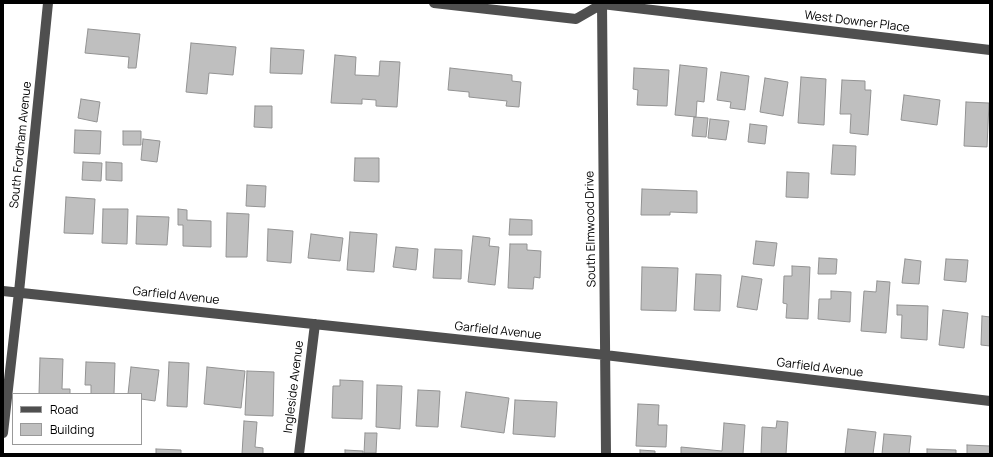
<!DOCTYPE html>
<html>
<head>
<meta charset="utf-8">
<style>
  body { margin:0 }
  #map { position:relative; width:993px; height:457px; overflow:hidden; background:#fff; font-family:Manrope,sans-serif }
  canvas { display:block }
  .frame { position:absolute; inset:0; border:4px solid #000; pointer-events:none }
  .legend { position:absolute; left:12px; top:393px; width:130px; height:52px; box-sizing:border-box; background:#fff; border:1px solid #999; margin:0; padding:5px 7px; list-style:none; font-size:12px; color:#000 }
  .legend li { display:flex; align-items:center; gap:8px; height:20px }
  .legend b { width:20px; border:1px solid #999 }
</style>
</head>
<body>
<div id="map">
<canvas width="993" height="457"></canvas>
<div class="frame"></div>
<ul class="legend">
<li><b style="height:5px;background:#4f4f4f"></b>Road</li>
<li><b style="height:11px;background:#bfbfbf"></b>Building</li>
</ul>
</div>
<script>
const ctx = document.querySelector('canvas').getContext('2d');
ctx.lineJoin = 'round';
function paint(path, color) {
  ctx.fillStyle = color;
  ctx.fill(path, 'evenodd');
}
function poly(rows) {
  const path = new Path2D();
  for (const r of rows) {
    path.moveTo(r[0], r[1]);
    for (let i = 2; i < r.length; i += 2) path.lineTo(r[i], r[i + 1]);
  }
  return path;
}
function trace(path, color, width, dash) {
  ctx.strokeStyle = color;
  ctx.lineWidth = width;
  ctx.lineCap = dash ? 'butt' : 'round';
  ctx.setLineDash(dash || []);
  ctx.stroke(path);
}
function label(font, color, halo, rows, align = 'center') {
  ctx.font = font + ' Manrope,sans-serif';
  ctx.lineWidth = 3.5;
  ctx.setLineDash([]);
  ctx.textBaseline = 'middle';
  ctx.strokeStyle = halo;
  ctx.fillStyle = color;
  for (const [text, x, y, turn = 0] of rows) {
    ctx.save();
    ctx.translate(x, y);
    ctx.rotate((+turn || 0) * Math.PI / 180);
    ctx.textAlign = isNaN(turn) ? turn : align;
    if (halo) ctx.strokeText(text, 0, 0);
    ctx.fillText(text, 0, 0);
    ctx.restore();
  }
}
const building = poly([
  [88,29,140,34,136,68,128,68,129,57,85,53,88,29],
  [191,43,236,47,233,75,209,73,207,94,186,92,191,43],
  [271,48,304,50,302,74,270,73,271,48],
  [335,55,356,57,355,75,379,76,380,61,400,62,397,107,376,106,376,100,362,99,362,104,331,103,335,55],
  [680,65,707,68,704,102,697,101,696,117,675,115,680,65],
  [450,68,512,75,512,81,521,82,519,107,506,106,507,101,469,97,469,92,448,90,450,68],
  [634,68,669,70,667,106,637,105,638,90,633,89,634,68],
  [721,72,749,76,745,110,730,108,731,102,717,100,721,72],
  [801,77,826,79,824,125,798,123,801,77],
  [765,78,788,82,783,116,760,112,765,78],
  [842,80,865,81,865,90,871,90,868,135,850,133,851,114,840,114,842,80],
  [904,95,940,100,937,125,901,120,904,95],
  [81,99,100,102,97,122,78,118,81,99],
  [966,102,989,103,987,147,964,146,966,102],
  [255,106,272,106,272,128,254,127,255,106],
  [694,117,708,118,706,137,692,136,694,117],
  [710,119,729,121,726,140,708,138,710,119],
  [750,124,767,126,765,144,748,142,750,124],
  [75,130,101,131,100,154,74,153,75,130],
  [123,131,141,131,141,145,123,145,123,131],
  [143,139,160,141,157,162,141,160,143,139],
  [833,145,856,146,855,175,831,174,833,145],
  [355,158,379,158,379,182,354,181,355,158],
  [83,162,102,163,101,181,82,180,83,162],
  [106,162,122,163,122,181,106,180,106,162],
  [787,172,809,173,808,198,786,197,787,172],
  [247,185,266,186,265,207,246,206,247,185],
  [642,189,697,191,697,213,670,212,670,215,641,215,642,189],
  [66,197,95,199,93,234,64,233,66,197],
  [103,209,128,209,127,244,102,243,103,209],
  [178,209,187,210,187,220,211,221,211,247,183,246,183,225,178,225,178,209],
  [227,213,249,214,247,257,226,257,227,213],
  [137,216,169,217,167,245,136,244,137,216],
  [510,219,532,220,532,235,509,235,510,219],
  [268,229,293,231,291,263,267,261,268,229],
  [350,232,377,234,374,272,347,270,350,232],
  [311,234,343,238,340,261,308,258,311,234],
  [473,236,490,238,489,246,499,247,495,285,468,282,473,236],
  [756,241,777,243,774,266,753,264,756,241],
  [510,244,527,244,527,250,541,251,540,278,534,277,533,289,508,288,510,244],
  [396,247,418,249,416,270,393,267,396,247],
  [435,249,462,250,461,279,433,278,435,249],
  [819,258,837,259,836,274,818,274,819,258],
  [905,259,921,261,919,284,902,283,905,259],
  [946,259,968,260,966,282,944,280,946,259],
  [792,266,810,267,808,319,786,318,787,304,783,303,784,276,792,276,792,266],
  [642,267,678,268,676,311,641,310,642,267],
  [696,274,721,275,720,311,694,310,696,274],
  [742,276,762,279,757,310,737,307,742,276],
  [877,281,890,282,886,333,861,331,864,291,876,292,877,281],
  [831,291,851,292,850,322,818,319,819,299,831,299,831,291],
  [897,305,928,306,927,340,901,338,902,315,897,315,897,305],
  [943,310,968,313,964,348,939,345,943,310],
  [982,316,990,317,990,346,981,345,982,316],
  [40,358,63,359,62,389,70,389,70,394,39,394,40,358],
  [86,362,115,363,114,394,91,394,91,385,85,385,86,362],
  [169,362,189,363,187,407,167,406,169,362],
  [131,367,159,370,155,401,141,399,141,394,128,394,131,367],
  [207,367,245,371,241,408,204,404,207,367],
  [247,371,274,372,273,416,245,415,247,371],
  [340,380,363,381,362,419,332,418,333,386,340,386,340,380],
  [377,385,402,386,400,429,376,427,377,385],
  [418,390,440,391,438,427,416,426,418,390],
  [466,392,509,398,504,433,461,427,466,392],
  [515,400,557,402,555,437,513,434,515,400],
  [638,404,659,405,658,425,667,425,666,447,636,446,638,404],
  [244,421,257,422,255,447,263,448,263,454,242,454,244,421],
  [777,421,788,422,786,454,761,454,762,427,776,428,777,421],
  [724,423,745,425,743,454,681,454,681,447,722,451,724,423],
  [848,429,876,432,873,454,845,454,848,429],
  [365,433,377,433,376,453,364,453,365,433],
  [884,434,911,436,909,454,882,454,884,434],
  [967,445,990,446,990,454,967,454,967,445],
  [156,449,181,450,181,454,156,454,156,449],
  [927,449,956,450,956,454,927,454,927,449],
  [345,450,363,451,363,454,345,454,345,450],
  [640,450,655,451,655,454,640,454,640,450]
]);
const minor = poly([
  [434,3,576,19,602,4],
  [600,3,602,4,990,50],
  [602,3,606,454],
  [3,291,605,355,990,401],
  [3,433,19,292,48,3],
  [299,454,315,324]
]);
const streetNames = [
  ["West Downer Place",857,22,7],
  ["South Fordham Avenue",21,145,-84],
  ["South Elmwood Drive",591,229,-91],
  ["Garfield Avenue",176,296,6],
  ["Garfield Avenue",498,331,6],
  ["Garfield Avenue",820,368,7],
  ["Ingleside Avenue",294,387,-83]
];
paint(building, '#bfbfbf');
trace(building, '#939393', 1);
trace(minor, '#4f4f4f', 10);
label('12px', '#000', '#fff', streetNames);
</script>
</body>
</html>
